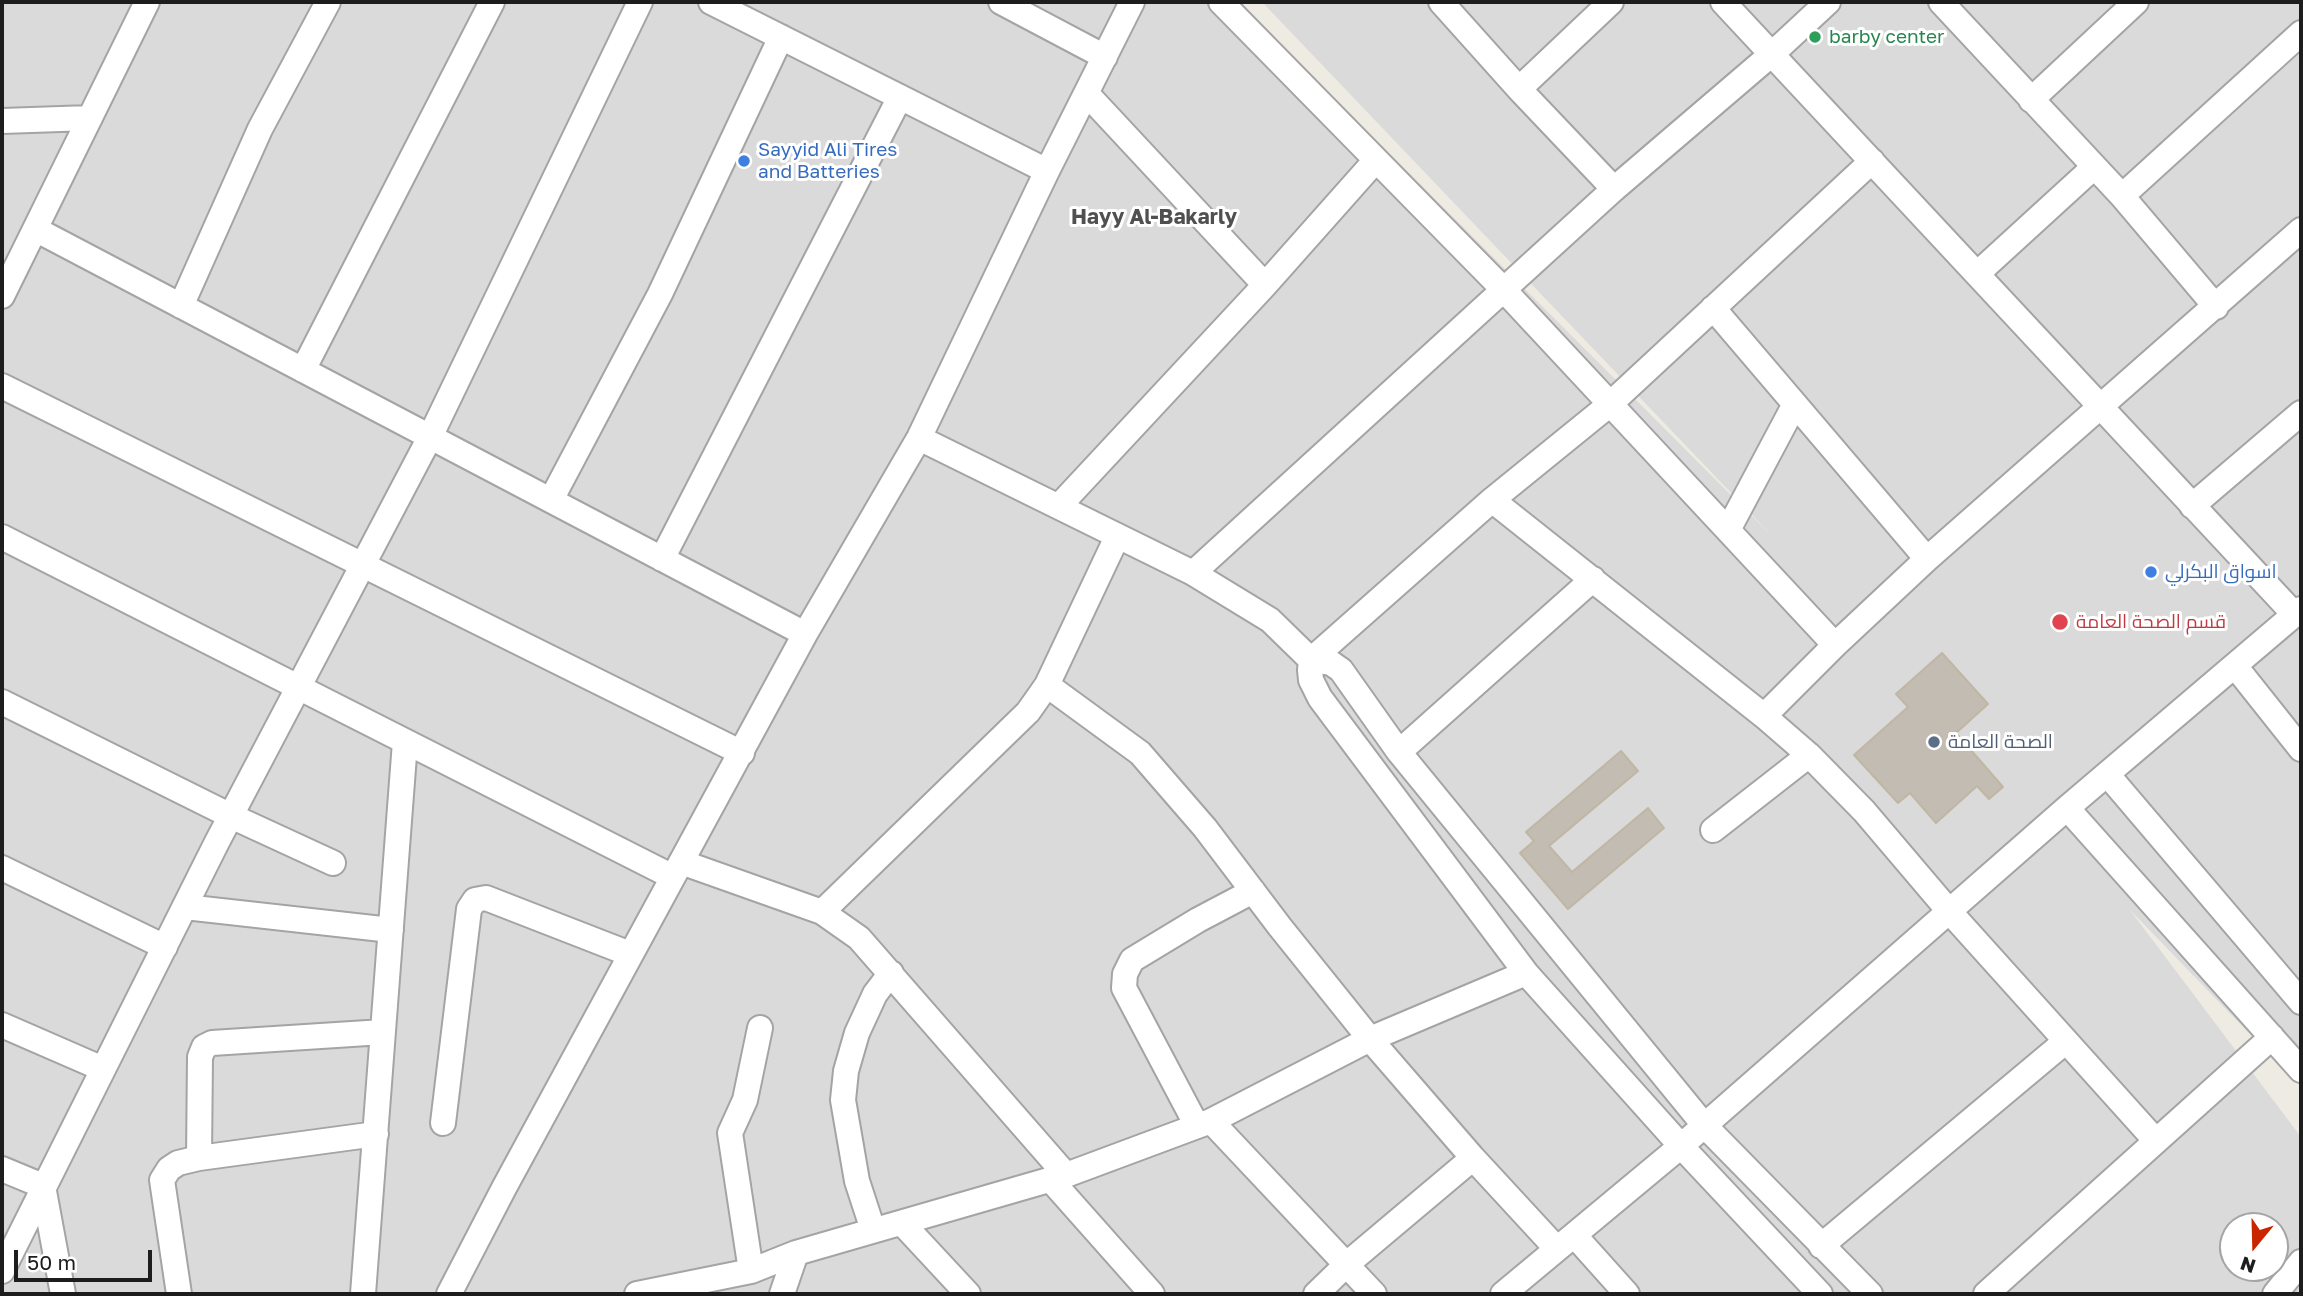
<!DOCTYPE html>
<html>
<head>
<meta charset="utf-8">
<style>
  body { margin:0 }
  #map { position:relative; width:2303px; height:1296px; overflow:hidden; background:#eeece2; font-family:"Golos Text",sans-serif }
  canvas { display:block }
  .frame { position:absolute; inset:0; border:4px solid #1d1d1d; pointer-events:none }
  .north { position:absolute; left:2219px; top:1212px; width:70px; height:70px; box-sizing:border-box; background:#fff; border:2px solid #a5a5a5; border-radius:50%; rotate:199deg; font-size:19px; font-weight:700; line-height:28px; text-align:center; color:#1d1d1d }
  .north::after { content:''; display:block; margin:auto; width:24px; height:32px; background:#c92600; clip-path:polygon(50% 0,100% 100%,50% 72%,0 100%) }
  .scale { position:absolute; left:14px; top:1250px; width:138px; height:32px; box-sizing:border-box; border:4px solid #1d1d1d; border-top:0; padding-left:9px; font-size:21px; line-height:24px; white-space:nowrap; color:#1d1d1d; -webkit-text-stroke:5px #fff; paint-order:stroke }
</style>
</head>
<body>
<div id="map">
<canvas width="2303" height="1296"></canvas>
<div class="frame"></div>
<div class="north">N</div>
<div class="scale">50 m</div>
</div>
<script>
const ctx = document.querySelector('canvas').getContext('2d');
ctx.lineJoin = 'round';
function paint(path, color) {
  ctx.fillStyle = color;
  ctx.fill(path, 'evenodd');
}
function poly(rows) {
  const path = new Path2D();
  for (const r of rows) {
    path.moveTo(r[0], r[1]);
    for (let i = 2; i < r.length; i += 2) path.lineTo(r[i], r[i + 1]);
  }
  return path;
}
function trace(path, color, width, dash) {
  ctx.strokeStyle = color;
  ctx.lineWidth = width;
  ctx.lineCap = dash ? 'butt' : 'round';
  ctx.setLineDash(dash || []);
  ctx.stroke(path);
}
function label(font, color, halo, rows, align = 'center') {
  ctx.font = font + ' "Golos Text",Cairo,sans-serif';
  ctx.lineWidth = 6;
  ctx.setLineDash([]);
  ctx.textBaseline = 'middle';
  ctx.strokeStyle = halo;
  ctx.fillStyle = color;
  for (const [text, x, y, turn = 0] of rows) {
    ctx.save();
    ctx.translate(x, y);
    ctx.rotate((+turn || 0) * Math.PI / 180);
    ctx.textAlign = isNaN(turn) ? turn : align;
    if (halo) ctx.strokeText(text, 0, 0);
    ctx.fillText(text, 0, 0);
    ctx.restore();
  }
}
const residential = poly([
  [2,2,1238,2,1774,538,1262,2,2301,2,2301,1087,2130,910,2301,1137,2301,1294,2,1294],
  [2233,1226,2275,1226,2275,1268,2233,1268]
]);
const building = poly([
  [1942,653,1988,704,1956,733,2003,787,1989,799,1977,786,1936,823,1910,793,1898,803,1854,755,1908,707,1896,694,1942,653],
  [1621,751,1638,771,1549,846,1572,872,1648,808,1664,828,1568,909,1520,853,1534,841,1526,832,1621,751]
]);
const minor = poly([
  [711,2,1047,171],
  [1001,2,1105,57],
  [1221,2,1503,289,1835,645],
  [1441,2,1519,89,1614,189],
  [1723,2,2295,615],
  [1941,2,2122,196,2216,307],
  [1519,89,1611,2],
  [1087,94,1265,285],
  [2031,100,2136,2],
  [2,121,90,118],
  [2122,196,2301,33],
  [35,229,805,634],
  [1978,273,2094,167],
  [2,296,147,2],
  [181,306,260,129,328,2],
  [1713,308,1927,559],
  [303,370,492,2],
  [2,386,742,753],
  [919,438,1193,573,1270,620,1311,660,1331,663,1341,670,1399,752,1704,1125,1870,1294],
  [551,500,660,294,781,37],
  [1492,500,1764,716,1809,755,1864,811,1949,911,2156,1141],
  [1060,505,1265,285,1376,160],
  [2192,506,2301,413],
  [1728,530,1795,404],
  [2,537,673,877],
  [662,559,900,97],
  [1193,573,1614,189,1773,53,1828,2],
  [2235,666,2301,749],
  [1047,685,1140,753,1205,828,1280,927,1370,1039,1473,1158,1557,1249],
  [2,702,231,816,333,863],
  [1764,716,1835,645,1927,559,2301,230],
  [1399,752,1593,579],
  [2107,774,2301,1002],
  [2067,808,2301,1070],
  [1713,830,1809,755],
  [681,862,822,912,859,938,1066,1175],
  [2,868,165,947],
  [185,907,391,930],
  [822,912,1028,712,1047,685,1117,537],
  [2,1025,103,1069],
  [1211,1121,1374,1294],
  [443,1123,469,909,475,900,486,898,630,954],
  [1197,1126,1124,988,1125,974,1132,960,1198,920,1253,891],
  [199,1158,200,1057,204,1047,212,1043,383,1032],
  [2,1169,43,1186,63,1294],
  [1050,1179,1152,1294],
  [902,1223,968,1294],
  [873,1230,857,1181,843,1100,846,1071,857,1033,875,994,891,973],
  [1575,1236,1627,1294],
  [1821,1246,2066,1041],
  [2,1271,217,842,430,437,640,2],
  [751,1271,730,1133,745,1100,760,1028],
  [179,1294,162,1180,169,1169,178,1163,199,1158,376,1134],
  [363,1294,405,742],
  [449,1294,504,1188,805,634,919,438,1047,171,1132,2],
  [637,1294,751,1271,796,1253,1066,1175,1211,1121,1370,1039,1526,973],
  [782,1294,796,1253],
  [1316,1294,1347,1264,1473,1158],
  [1503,1294,1681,1146,2067,808,2301,609],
  [1820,1294,1681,1146,1526,973,1320,698,1311,680,1310,670,1311,660,1492,500,1609,405,1872,161],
  [1986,1294,2272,1037],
  [2275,1294,2301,1262]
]);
const markers = [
  [1815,37,7,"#2e9e5b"],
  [744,161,7,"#3f7fe0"],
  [2151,572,7,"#3f7fe0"],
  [2060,622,9,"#e0444e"],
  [1934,742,7,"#5c6f8a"]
];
const leisureNames = [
  ["barby center",1829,37]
];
const shopNames = [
  ["Sayyid Ali Tires",758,150],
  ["and Batteries",758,172],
  ["اسواق البكرلي",2165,572]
];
const healthNames = [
  ["قسم الصحة العامة",2076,622]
];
const serviceNames = [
  ["الصحة العامة",1948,742]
];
const neighbourhoodNames = [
  ["Hayy Al-Bakarly",1154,217]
];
paint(residential, '#dbdada');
paint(building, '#c3bcb2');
trace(building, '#c0b6a4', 2);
trace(minor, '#a4a4a4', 28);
trace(minor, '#fff', 24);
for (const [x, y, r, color] of markers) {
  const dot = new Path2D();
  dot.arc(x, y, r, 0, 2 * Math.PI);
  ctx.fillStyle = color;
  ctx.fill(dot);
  trace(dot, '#fff', 2.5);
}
label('19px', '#27864d', '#fff', leisureNames, 'left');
label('19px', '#366cbe', '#fff', shopNames, 'left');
label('19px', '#be3a42', '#fff', healthNames, 'left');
label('19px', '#4e5e75', '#fff', serviceNames, 'left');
label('bold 21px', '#505050', '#fff', neighbourhoodNames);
</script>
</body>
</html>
